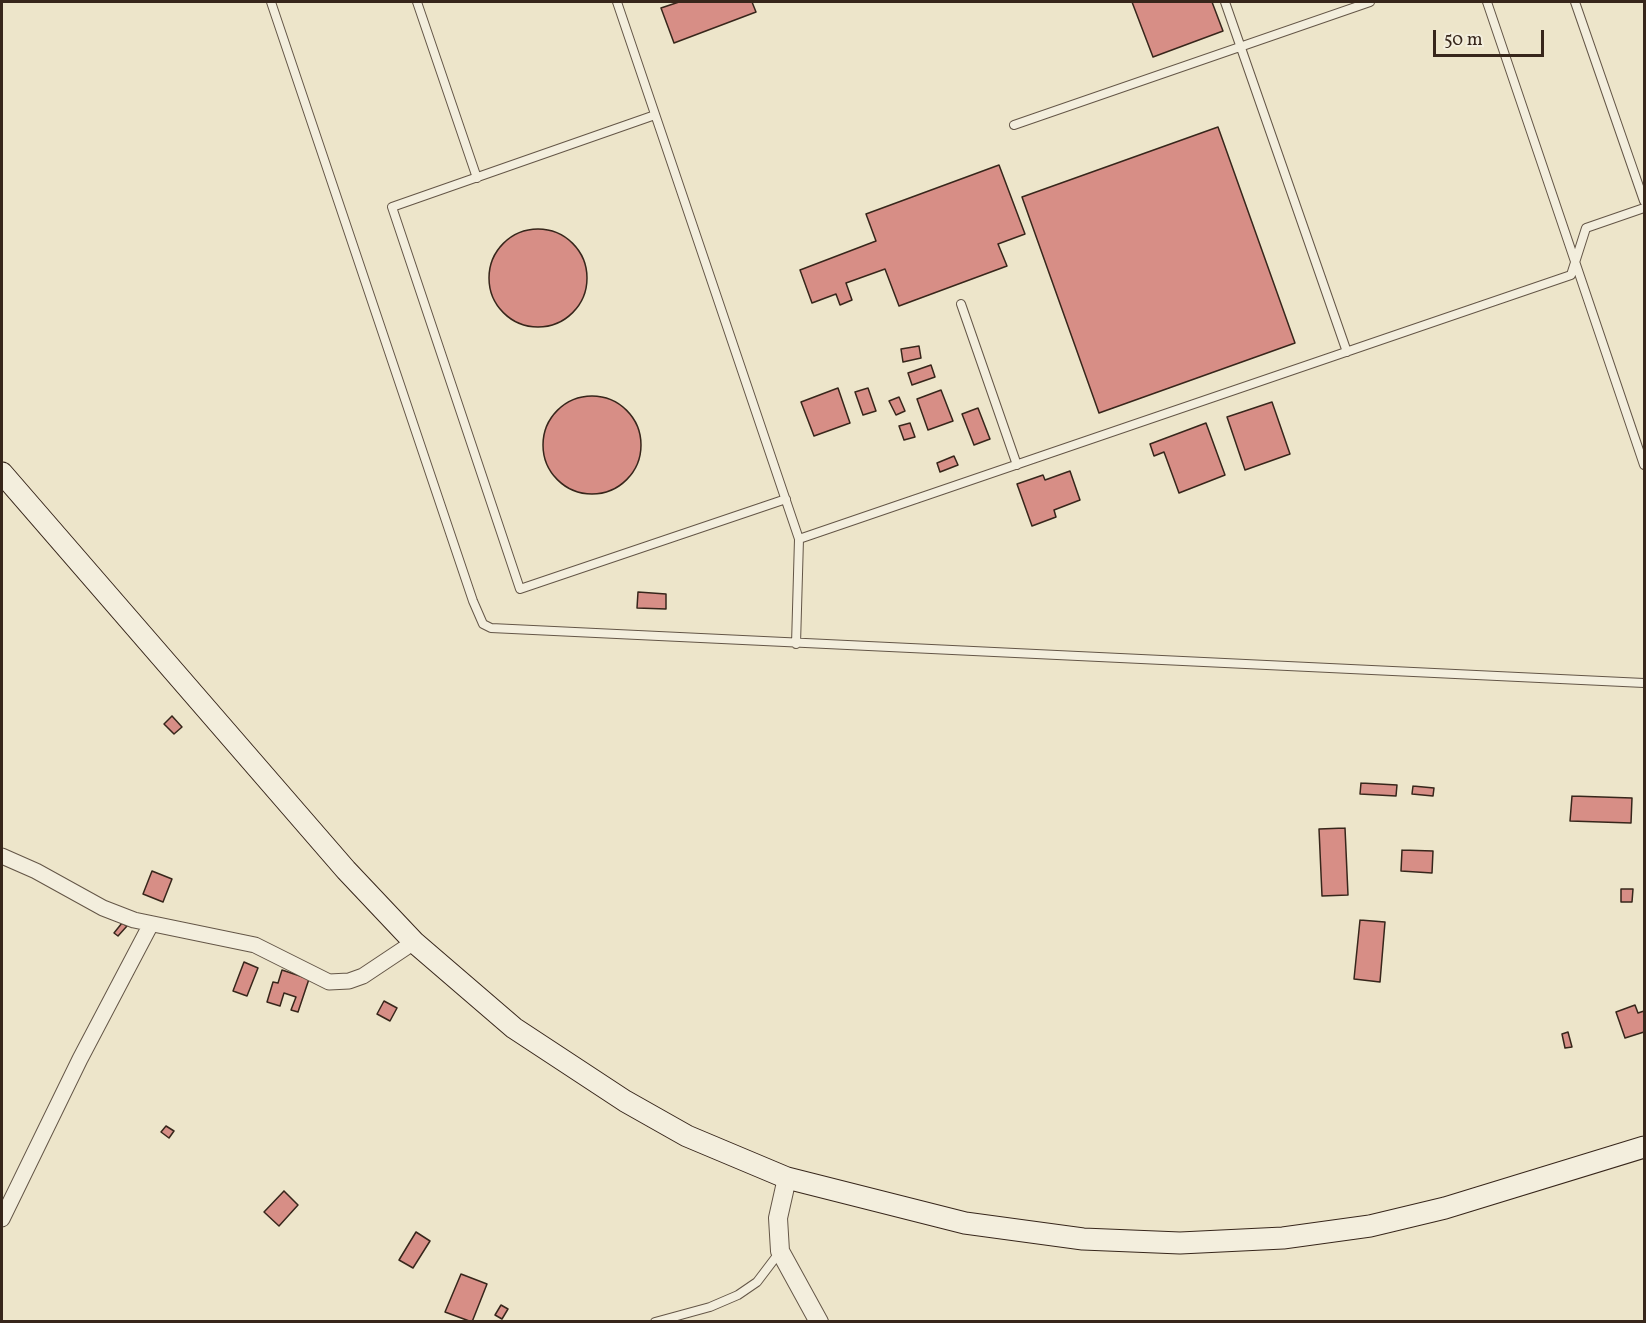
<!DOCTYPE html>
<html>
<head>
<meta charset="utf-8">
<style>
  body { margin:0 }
  #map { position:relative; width:1646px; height:1323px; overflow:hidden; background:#ede5ca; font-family:Vollkorn,serif }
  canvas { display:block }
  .frame { position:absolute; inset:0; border:3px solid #37261b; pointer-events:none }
  .scale { position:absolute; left:1433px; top:30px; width:111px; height:27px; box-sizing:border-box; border:3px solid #37261b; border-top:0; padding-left:8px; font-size:18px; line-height:21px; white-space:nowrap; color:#37261b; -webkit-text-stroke:4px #f3eedd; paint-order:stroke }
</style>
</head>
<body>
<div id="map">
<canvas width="1646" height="1323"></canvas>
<div class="frame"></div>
<div class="scale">50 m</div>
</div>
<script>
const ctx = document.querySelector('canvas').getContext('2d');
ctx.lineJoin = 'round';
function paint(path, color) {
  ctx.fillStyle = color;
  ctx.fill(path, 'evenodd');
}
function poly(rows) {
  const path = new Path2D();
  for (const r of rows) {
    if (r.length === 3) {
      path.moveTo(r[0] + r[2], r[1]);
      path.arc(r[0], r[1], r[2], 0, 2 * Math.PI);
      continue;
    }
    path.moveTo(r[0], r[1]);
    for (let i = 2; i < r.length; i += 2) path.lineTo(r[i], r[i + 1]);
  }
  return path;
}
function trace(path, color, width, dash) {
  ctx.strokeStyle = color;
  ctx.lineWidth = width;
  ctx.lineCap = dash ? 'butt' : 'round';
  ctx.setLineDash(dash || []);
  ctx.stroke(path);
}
const building = poly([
  [679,2,752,2,756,12,674,43,661,8,679,2],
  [1132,2,1212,2,1223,31,1153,57,1132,2],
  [1218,127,1295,343,1099,413,1022,197,1218,127],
  [999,165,1025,234,998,244,1007,266,899,306,885,269,846,283,852,300,840,305,836,294,812,303,800,270,876,241,866,214,999,165],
  [538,278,49],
  [919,346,921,358,903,362,901,349,919,346],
  [931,365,935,377,912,385,908,373,931,365],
  [838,388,850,423,814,436,801,402,838,388],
  [868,388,876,411,863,415,855,392,868,388],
  [941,390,953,421,928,430,917,399,941,390],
  [592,445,49],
  [899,397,905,411,896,415,889,401,899,397],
  [1272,402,1290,454,1245,470,1227,417,1272,402],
  [978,408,990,439,974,445,962,414,978,408],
  [910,423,915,437,904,440,899,426,910,423],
  [1206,423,1225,475,1179,493,1164,452,1154,456,1150,444,1206,423],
  [954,456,958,465,940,472,937,463,954,456],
  [1070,471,1080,500,1054,510,1056,517,1032,526,1017,484,1043,475,1045,480,1070,471],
  [638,592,666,594,666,609,637,608,638,592],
  [172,716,182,727,174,734,164,724,172,716],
  [1361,783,1397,785,1396,796,1360,794,1361,783],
  [1413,786,1434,788,1433,796,1412,794,1413,786],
  [1572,796,1632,798,1631,823,1570,821,1572,796],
  [1345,828,1348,895,1322,896,1319,829,1345,828],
  [1402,850,1433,851,1432,873,1401,871,1402,850],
  [152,871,172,879,163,902,143,894,152,871],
  [1621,889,1633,889,1632,902,1621,902,1621,889],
  [1360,920,1385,922,1380,982,1354,979,1360,920],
  [122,923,127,926,118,936,114,933,122,923],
  [244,962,258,968,247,996,233,991,244,962],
  [282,970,309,979,298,1012,291,1010,296,997,284,993,280,1006,267,1002,273,982,278,983,282,970],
  [384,1001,397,1008,390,1021,377,1014,384,1001],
  [1635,1005,1638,1013,1644,1011,1644,1032,1625,1038,1616,1012,1635,1005],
  [1568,1032,1572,1047,1565,1048,1562,1034,1568,1032],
  [166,1126,174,1131,169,1138,161,1132,166,1126],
  [284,1191,298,1205,279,1226,264,1212,284,1191],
  [416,1232,430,1241,413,1268,399,1260,416,1232],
  [461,1274,487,1284,472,1322,445,1312,461,1274],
  [501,1305,508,1309,502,1319,495,1315,501,1305]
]);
const service = poly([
  [271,2,473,601,483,624,491,628,1644,683],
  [417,2,477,178],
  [617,2,799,539,796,644],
  [1225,2,1347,352],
  [1487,2,1644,465],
  [1575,2,1644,201],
  [655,115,392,207,520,589,786,499],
  [1014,125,1370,2],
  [961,304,1017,465],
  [799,539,1571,275,1586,228,1644,208],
  [655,1322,710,1307,738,1295,757,1282,779,1253]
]);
const minor = poly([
  [2,856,36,871,103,908,134,920,255,945,329,982,349,981,363,976,414,942],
  [2,1219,80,1059,151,924]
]);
const tertiary = poly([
  [787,1178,778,1218,780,1251,819,1322]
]);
const secondary = poly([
  [2,473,346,870,414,942,514,1028,625,1101,687,1136,787,1178,965,1223,1083,1239,1180,1243,1283,1238,1370,1226,1445,1208,1644,1147]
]);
paint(building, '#d78e86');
trace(building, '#37261b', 1.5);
trace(service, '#645647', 10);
trace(minor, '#645647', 17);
trace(tertiary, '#645647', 20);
trace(secondary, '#37261b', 23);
trace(service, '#f3eedd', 8);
trace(minor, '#f3eedd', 15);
trace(tertiary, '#f3eedd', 18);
trace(secondary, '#f3eedd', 21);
</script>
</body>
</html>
